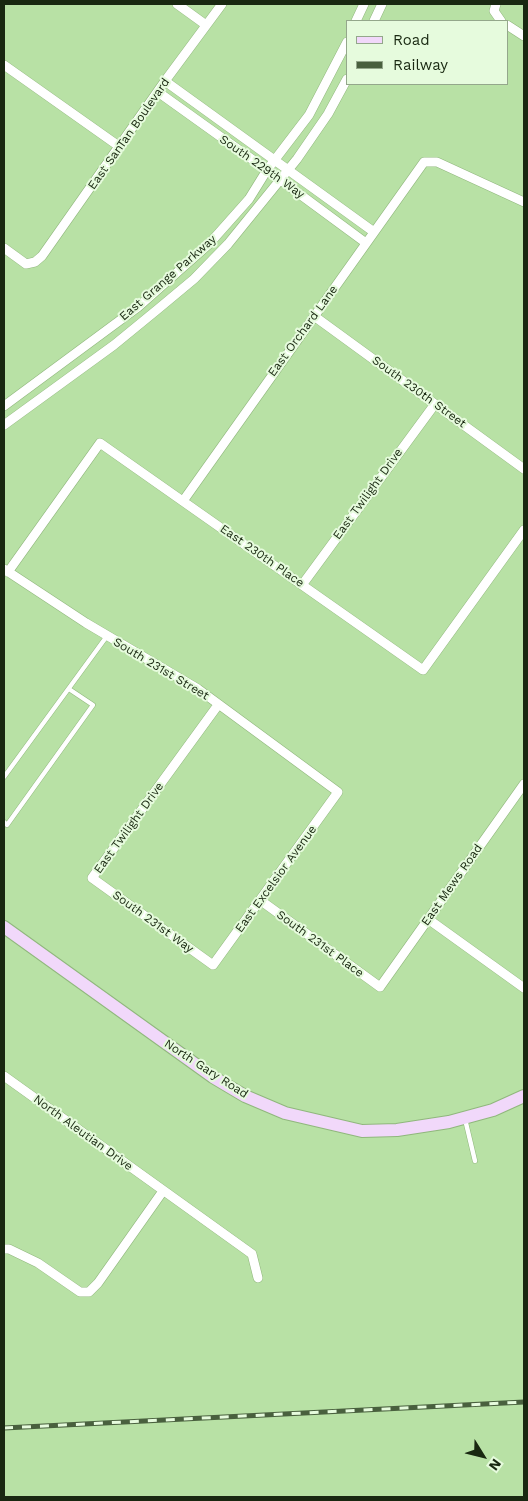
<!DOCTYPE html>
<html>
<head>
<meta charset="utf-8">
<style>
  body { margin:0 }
  #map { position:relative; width:528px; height:1501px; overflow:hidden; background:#b8e1a5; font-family:"Work Sans",sans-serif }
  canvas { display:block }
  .frame { position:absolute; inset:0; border:5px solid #192811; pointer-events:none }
  .legend { position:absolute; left:346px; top:20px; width:162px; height:65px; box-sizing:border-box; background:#e6fbdd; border:1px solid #94a78b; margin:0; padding:6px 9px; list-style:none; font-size:15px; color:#192811 }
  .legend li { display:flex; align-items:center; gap:10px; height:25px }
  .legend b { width:25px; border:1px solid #94a78b }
  .north { position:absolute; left:458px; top:1431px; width:50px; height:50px; -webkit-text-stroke:4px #e6fbdd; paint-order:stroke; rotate:126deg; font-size:14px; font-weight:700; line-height:20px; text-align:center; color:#192811 }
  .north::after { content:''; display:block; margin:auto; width:18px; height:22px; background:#192811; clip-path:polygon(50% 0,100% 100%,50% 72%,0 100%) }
</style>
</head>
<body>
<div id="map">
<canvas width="528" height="1501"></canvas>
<div class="frame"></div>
<ul class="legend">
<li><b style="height:6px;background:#f1d8fa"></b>Road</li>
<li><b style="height:6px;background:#49603e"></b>Railway</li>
</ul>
<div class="north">N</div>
</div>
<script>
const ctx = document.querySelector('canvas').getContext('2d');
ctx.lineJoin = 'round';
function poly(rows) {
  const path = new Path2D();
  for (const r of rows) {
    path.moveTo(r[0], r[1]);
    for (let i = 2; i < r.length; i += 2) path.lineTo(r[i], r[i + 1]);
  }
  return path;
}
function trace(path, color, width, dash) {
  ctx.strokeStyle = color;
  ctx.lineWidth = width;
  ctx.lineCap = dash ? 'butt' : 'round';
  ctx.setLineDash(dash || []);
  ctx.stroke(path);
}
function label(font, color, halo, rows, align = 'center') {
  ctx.font = font + ' "Work Sans",sans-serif';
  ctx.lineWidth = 4;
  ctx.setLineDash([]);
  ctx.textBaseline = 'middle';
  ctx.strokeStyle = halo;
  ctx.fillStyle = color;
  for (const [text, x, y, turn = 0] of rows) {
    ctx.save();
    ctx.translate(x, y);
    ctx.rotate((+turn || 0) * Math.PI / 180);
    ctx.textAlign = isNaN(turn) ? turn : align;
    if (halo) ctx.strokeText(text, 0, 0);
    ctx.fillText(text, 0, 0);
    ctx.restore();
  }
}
const lane = poly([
  [4,777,107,636],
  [4,822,7,825,93,705,69,689],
  [465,1119,475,1161]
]);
const street = poly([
  [177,4,206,25],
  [496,4,494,11,501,21],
  [356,21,364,4],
  [374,21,382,4],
  [507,25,524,36],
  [4,65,120,147],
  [165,81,374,232],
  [158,92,267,170,366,243],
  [4,248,26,264,35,262,42,256,165,81,222,4],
  [314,316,524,469],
  [4,406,138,307,209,244,249,199,267,170,309,115,347,42],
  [4,425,114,345,158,309,194,279,228,244,297,159,328,114,347,79],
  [183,501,424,162,437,162,524,202],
  [4,569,86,623,198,689,338,792,213,965,92,878,218,705],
  [8,572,100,443,423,670,524,530],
  [302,585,435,404],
  [260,900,380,987,524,784],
  [428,919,524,988],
  [4,1076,252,1254,258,1278],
  [4,1249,9,1249,38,1263,80,1292,89,1292,98,1283,163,1191]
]);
const secondary = poly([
  [4,927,213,1077,245,1096,285,1113,362,1131,397,1130,449,1122,493,1110,524,1096]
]);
const rail = poly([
  [4,1428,524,1402]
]);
const streetNames = [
  ["East SanTan Boulevard",129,134,-55],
  ["South 229th Way",262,167,35],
  ["East Grange Parkway",168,278,-41],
  ["East Orchard Lane",303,331,-54],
  ["South 230th Street",419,392,36],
  ["East Twilight Drive",368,494,-54],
  ["East 230th Place",262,556,35],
  ["South 231st Street",161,669,31],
  ["East Twilight Drive",129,828,-54],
  ["East Excelsior Avenue",276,879,-54],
  ["East Mews Road",452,885,-55],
  ["South 231st Way",153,922,36],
  ["South 231st Place",320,944,36],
  ["North Gary Road",206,1069,33],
  ["North Aleutian Drive",83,1133,36]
];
trace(lane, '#90b77d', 5.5);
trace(street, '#90b77d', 10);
trace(secondary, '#90b77d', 14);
trace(lane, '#fff', 4.5);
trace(street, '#fff', 9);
trace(secondary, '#f1d8fa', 12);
trace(rail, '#49603e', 5);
trace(rail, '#e6fbdd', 3, [9]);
label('12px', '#192811', '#e6fbdd', streetNames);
</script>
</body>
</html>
